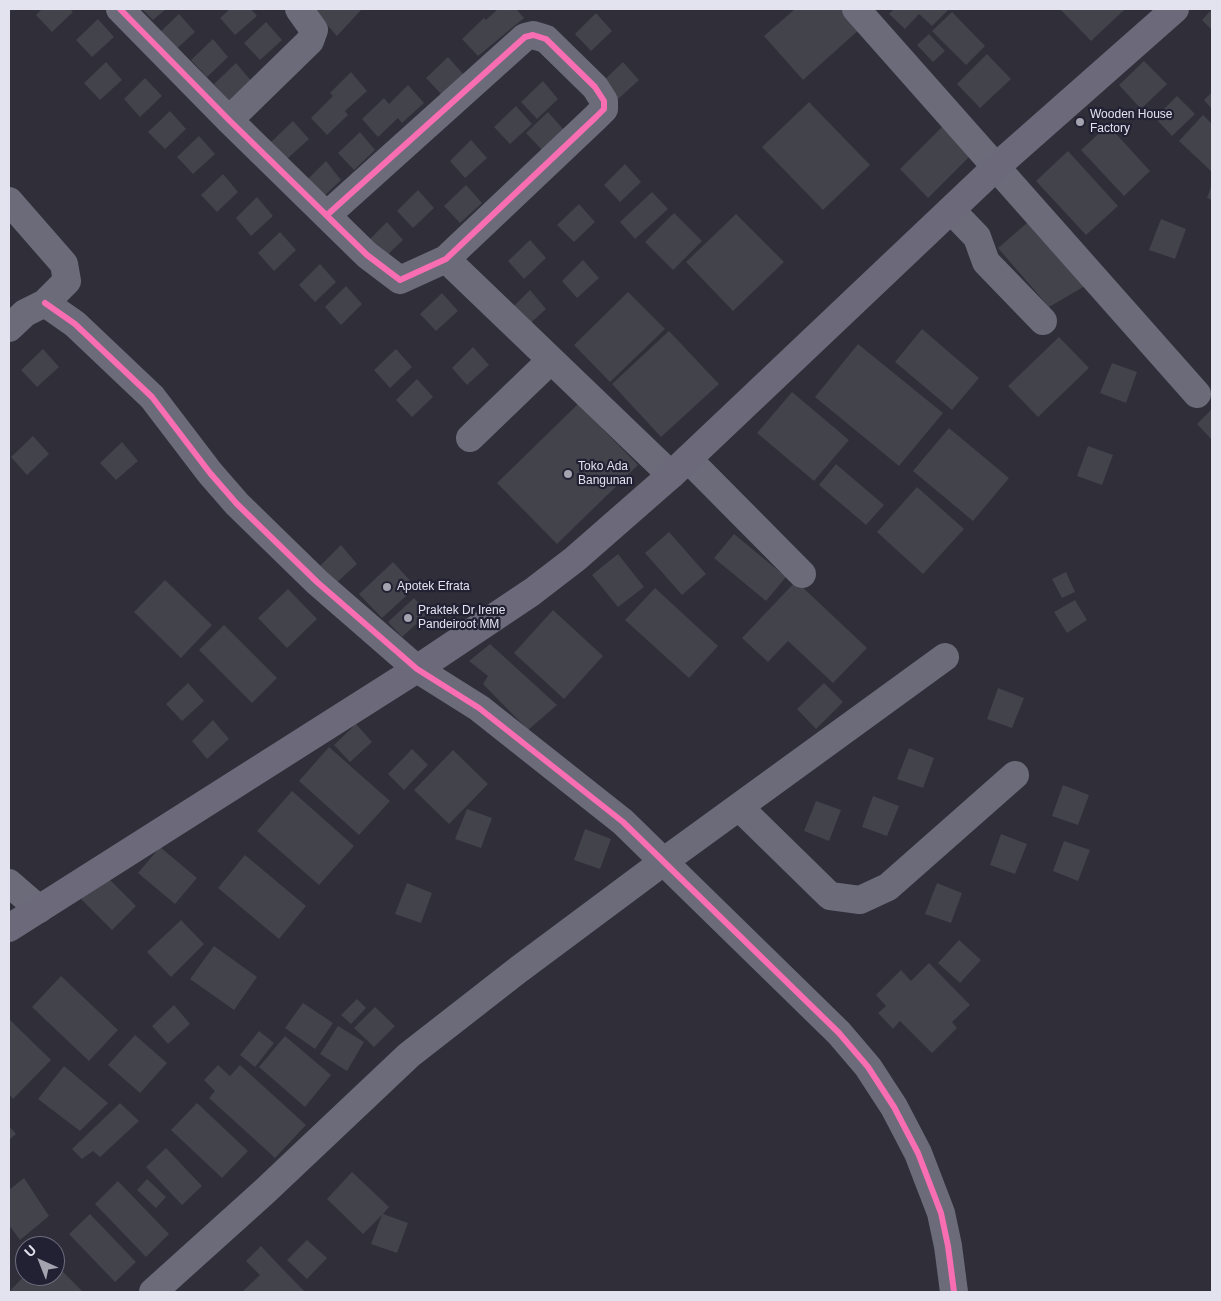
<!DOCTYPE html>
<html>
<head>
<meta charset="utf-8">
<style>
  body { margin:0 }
  #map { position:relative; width:1221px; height:1301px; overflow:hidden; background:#2f2e39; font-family:Helvetica,sans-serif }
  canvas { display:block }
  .frame { position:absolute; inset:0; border:10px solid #e3e3f0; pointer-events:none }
  .north { position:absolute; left:15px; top:1236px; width:50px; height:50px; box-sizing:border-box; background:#222033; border:1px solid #6f6e7f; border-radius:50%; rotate:316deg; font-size:14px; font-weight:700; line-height:20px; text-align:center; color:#e3e3f0 }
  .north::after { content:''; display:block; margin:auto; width:18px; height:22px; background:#a4a4b0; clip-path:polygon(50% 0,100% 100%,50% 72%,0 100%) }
</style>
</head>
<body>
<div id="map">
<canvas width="1221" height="1301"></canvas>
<div class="frame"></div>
<div class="north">U</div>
</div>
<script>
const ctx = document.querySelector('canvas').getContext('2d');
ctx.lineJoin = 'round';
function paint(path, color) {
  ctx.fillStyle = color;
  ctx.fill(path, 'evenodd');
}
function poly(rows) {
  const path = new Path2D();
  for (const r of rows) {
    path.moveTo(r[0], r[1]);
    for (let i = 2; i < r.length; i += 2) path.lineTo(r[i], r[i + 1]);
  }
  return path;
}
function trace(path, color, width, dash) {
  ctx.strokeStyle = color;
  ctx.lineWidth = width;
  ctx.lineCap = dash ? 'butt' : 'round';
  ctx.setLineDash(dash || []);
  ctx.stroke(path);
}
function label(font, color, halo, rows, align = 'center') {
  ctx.font = font + ' Helvetica,sans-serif';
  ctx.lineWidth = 4.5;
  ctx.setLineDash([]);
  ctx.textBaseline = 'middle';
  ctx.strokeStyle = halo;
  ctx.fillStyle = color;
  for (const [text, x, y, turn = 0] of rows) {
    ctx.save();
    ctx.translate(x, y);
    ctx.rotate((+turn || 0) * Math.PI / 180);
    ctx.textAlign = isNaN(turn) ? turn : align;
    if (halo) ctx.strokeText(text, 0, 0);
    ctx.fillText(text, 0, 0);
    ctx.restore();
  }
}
const building = poly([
  [42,9,70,9,73,12,52,32,36,15],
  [142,9,166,9,153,20],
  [230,9,251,9,257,16,235,35,220,18],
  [313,9,362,9,337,36],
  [498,9,516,9,524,18,478,56,462,39,484,18,486,20],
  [795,9,844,9,861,28,803,80,764,36],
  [894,9,949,9,932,26,919,14,905,29,889,14],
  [1060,9,1123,9,1124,10,1091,41],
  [1212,9,1212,30,1202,20],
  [952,12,985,46,966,65,932,31],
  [596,13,612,31,591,51,575,34],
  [179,14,195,32,173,52,157,35],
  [98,19,114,37,92,57,76,40],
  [266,22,282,40,260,60,244,43],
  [929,34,945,51,933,62,917,45],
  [213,39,228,57,207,77,191,60],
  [987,54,1011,79,980,108,957,84],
  [448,57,464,75,442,95,426,78],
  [1144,61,1167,84,1141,109,1119,85],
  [106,62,122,80,100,100,84,83],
  [623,62,639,80,617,100,601,83],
  [236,63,252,82,230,102,214,84],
  [351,72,367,91,345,111,348,115,327,135,311,118,333,96,330,93],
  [145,78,162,96,140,117,124,99],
  [543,81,558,99,537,119,521,102],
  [408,85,424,103,402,123,398,118,378,137,362,119,384,98,389,104],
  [1212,92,1212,109,1204,100],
  [1177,96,1195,114,1172,136,1155,118],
  [809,102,870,165,823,210,762,147],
  [516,106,532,124,510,144,494,127],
  [170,111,186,129,165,149,148,132],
  [548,112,564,130,542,150,526,133],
  [1203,115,1212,124,1212,172,1179,141],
  [293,121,309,139,287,159,271,142],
  [946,123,974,152,928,198,900,169],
  [1108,125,1150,171,1124,196,1081,150],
  [360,132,375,150,354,170,338,153],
  [199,136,215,154,193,174,177,157],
  [471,140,487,158,465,178,450,161],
  [1068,151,1118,206,1086,235,1036,181],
  [326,161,341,180,320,200,304,183],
  [625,164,641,182,620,202,604,185],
  [223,174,238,192,217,212,201,195],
  [1212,184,1212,200,1207,198],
  [466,185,482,203,460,223,444,206],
  [418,190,434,208,413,228,397,211],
  [652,192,668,209,635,239,620,222],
  [257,197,273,216,251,236,236,218],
  [579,204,595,222,574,242,557,225],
  [674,213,702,241,673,270,645,242],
  [736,214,784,262,733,311,686,262],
  [1034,217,1092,282,1049,307,998,248],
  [1161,219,1186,229,1175,259,1149,250],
  [387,222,403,240,381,261,365,244],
  [280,232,296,250,274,271,258,253],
  [530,240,546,258,524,279,508,261],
  [583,260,599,278,577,298,562,281],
  [320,264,336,282,315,302,299,285],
  [346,286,362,304,341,325,325,307],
  [530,290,546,309,524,329,508,312],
  [628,292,665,329,610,382,574,345],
  [442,293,458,311,436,331,420,314],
  [922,329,979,378,952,410,895,362],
  [669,331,719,384,661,437,612,384],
  [1059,337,1089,368,1038,417,1008,386],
  [858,344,943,413,899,466,815,397],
  [473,347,489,365,467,385,452,368],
  [43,349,59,367,37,387,21,370],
  [396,349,412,367,390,388,374,370],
  [1112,363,1137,372,1126,403,1100,393],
  [417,379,433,397,412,417,396,400],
  [792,392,849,440,814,481,757,433],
  [578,404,638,465,557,544,497,483],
  [1212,409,1212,440,1197,424],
  [949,428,1009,478,973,521,913,471],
  [33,436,49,454,27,475,11,457],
  [122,442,138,461,116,480,100,463],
  [1088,446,1113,455,1102,485,1077,476],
  [836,464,884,505,866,525,819,485],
  [917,487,964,529,923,574,877,532],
  [669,532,706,574,682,595,645,553],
  [734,534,786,577,766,601,714,558],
  [341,545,357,564,335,584,319,567],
  [618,554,644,587,618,607,592,575],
  [393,562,416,587,382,618,359,594],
  [1066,572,1075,592,1062,598,1052,579],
  [165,580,212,625,181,658,134,612],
  [796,581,867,648,833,683,788,641,768,662,742,638],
  [655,588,718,646,689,678,625,620],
  [288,589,317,619,287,648,258,618],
  [414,598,428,613,402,637,388,622],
  [1075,600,1087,620,1067,633,1054,612],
  [553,610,603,656,564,699,514,653],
  [224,625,277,678,252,703,199,650],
  [490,644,557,705,528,730,483,684,488,676,469,661],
  [188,683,204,701,182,721,166,704],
  [824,683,843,702,816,729,797,709],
  [998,688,1024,698,1012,728,987,719],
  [213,720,229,739,207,759,192,741],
  [356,724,372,742,350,762,334,745],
  [329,747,390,801,359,835,299,781],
  [909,748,934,758,923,788,897,779],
  [412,749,428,765,404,790,388,774],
  [453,750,488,784,449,824,414,790],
  [1063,785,1089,795,1078,825,1052,816],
  [292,791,354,846,319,885,257,831],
  [873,796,899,806,887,836,862,827],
  [816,801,841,810,829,841,804,831],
  [467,809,492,818,481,848,455,839],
  [585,829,611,839,600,869,574,860],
  [1001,834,1027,844,1015,874,990,865],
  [1064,841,1090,850,1078,881,1053,871],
  [160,847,197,878,175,904,138,873],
  [245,855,306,906,279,939,218,888],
  [105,875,136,906,112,930,81,899],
  [407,883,432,893,421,923,395,914],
  [937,883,962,893,951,923,925,914],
  [181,920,204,944,171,977,147,952],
  [959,940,981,960,960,983,938,963],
  [214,946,257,977,234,1010,190,979],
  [929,963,970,1005,952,1022,957,1028,932,1053,900,1021,893,1029,878,1013,886,1006,876,995,901,970,911,981],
  [61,976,118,1030,89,1061,32,1007],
  [357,999,366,1008,351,1024,341,1015],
  [303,1003,333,1023,315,1049,285,1028],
  [174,1005,190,1024,168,1044,152,1026],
  [375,1007,395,1026,374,1047,354,1028],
  [9,1019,51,1060,13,1099,9,1094],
  [338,1026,364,1042,347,1071,320,1054],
  [259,1031,274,1043,255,1067,240,1055],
  [135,1035,167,1063,140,1093,108,1065],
  [285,1036,331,1075,305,1107,259,1067],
  [218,1065,230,1076,240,1065,306,1125,275,1158,209,1098,215,1091,204,1080],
  [64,1066,108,1103,80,1131,38,1099],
  [120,1103,139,1121,100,1157,93,1151,82,1159,72,1149],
  [197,1103,248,1151,222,1178,171,1130],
  [9,1126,16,1134,9,1140],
  [166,1148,202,1186,182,1205,146,1167],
  [352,1172,389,1207,383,1214,408,1223,397,1253,371,1244,382,1215,363,1234,327,1199],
  [24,1178,49,1216,20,1240,9,1225,9,1190],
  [147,1179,166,1197,156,1208,137,1190],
  [118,1181,169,1234,146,1257,95,1204],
  [90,1214,136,1262,115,1282,69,1234],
  [307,1240,327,1258,307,1279,287,1260],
  [261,1246,275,1261,305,1292,242,1292,260,1275,246,1261],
  [55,1264,83,1292,9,1292,24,1276,55,1276]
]);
const minor = poly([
  [120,9,229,120,367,255,400,280,446,259,596,117,604,109,604,101,595,87,546,39,533,35,525,37,327,215],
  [856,9,1197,394],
  [229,120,310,41,314,30,299,9],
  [9,201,64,264,67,281,45,303,25,313,9,328],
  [951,210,977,237,986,262,1043,321],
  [446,259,671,475],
  [45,303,75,324,152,397,210,473,237,504,317,582,417,669,479,708,623,822,839,1033,868,1067,894,1107,918,1153,941,1213,948,1246,954,1292],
  [470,438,551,360],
  [688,459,802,574],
  [739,807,830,896,860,900,888,887,1015,775],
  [9,883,39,909],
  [153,1292,264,1192,409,1055,518,970,663,862,945,657]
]);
const major = poly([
  [9,928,417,669,532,592,575,559,671,475,996,167,1175,9]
]);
const cycleway = poly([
  [120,9,229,120,367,255,400,280,446,259,596,117,604,109,604,101,595,87,546,39,533,35,525,37,327,215],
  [45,303,75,324,152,397,210,473,237,504,317,582,417,669,479,708,623,822,839,1033,868,1067,894,1107,918,1153,941,1213,948,1246,954,1292]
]);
const markers = [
  [1080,122,5,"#a4a4b0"],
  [568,474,5,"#a4a4b0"],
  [387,587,5,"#a4a4b0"],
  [408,618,5,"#a4a4b0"]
];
const poiNames = [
  ["Wooden House",1090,115],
  ["Factory",1090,129],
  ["Toko Ada",578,467],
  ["Bangunan",578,481],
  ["Apotek Efrata",397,587],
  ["Praktek Dr Irene",418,611],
  ["Pandeiroot MM",418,625]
];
paint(building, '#43434c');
trace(minor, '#6c6b7a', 28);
trace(major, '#6c6a7a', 28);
trace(cycleway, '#f96db3', 6);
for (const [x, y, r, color] of markers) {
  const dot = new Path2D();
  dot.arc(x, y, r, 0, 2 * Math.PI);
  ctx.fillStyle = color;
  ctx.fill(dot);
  trace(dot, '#222033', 2);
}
label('12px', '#e3e3f0', '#222033', poiNames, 'left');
</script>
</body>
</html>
